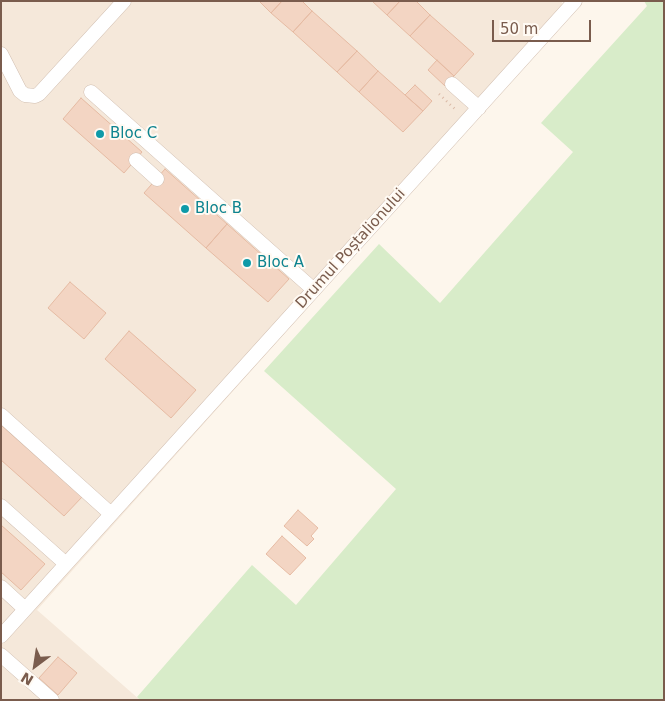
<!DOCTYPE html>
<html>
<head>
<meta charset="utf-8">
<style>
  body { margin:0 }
  #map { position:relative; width:665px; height:701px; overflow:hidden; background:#fdf6ec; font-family:"DejaVu Sans",sans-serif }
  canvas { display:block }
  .frame { position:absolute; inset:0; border:2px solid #7a5c4d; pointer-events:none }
  .north { position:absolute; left:10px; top:641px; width:50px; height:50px; -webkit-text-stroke:4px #fffaf3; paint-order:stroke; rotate:211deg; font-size:14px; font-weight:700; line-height:20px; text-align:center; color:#7a5c4d }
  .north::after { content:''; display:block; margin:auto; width:18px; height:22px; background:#7a5c4d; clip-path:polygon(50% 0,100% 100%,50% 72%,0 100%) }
  .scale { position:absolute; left:492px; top:20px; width:99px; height:22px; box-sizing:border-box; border:2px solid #7a5c4d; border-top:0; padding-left:6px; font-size:15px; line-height:18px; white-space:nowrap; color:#7a5c4d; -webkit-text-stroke:4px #fffaf3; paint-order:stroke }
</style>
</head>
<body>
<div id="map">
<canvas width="665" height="701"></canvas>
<div class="frame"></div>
<div class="north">N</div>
<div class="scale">50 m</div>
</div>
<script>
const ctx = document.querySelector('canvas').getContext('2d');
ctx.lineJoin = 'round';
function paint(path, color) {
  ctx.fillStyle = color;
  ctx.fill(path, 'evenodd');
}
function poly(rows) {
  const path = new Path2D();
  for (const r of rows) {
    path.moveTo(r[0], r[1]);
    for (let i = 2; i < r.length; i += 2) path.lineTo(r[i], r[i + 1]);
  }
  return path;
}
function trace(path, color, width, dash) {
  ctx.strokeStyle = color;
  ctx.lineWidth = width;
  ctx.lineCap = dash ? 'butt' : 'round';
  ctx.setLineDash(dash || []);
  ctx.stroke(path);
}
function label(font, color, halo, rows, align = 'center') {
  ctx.font = font + ' "DejaVu Sans",sans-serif';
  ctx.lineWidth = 4;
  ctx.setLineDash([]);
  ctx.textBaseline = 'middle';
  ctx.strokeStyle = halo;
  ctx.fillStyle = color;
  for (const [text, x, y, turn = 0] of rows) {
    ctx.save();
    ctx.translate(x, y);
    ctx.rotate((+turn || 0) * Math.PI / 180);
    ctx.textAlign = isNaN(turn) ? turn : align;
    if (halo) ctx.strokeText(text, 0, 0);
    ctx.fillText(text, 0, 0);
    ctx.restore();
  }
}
const residential = poly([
  [1,1,562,1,561,17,508,76,302,314,37,610,140,700,1,700]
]);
const green = poly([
  [644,1,664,1,664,700,140,700,137,697,252,565,296,605,396,489,264,371,379,244,440,303,573,152,541,123,647,6]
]);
const building = poly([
  [259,1,282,1,271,13,259,1],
  [282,1,302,1,312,11,293,32,271,13,282,1],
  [372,1,400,1,387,15,372,1],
  [400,1,416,1,430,15,410,36,387,15,400,1],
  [312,11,357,51,337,72,293,32,312,11],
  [430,15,474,54,454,76,410,36,430,15],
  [357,51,378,71,359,92,337,72,357,51],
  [437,60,454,76,445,86,428,70,437,60],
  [378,71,423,111,403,132,359,92,378,71],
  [415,85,432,101,423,111,405,95,415,85],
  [81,98,142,152,124,173,63,119,81,98],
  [165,169,227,224,206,248,144,193,165,169],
  [227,224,289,279,268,302,206,248,227,224],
  [70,282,106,313,84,339,48,308,70,282],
  [129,331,196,390,171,418,105,359,129,331],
  [1,425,82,497,64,516,1,460,1,425],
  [298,510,318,528,311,536,314,539,307,546,284,526,298,510],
  [1,525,45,564,21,590,1,572,1,525],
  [282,536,306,558,290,575,266,554,282,536],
  [58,657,77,673,58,695,39,678,58,657]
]);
const path = poly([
  [439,94,457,111]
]);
const minor = poly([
  [1,54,20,91,25,95,35,96,39,94,124,1],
  [452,84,479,108],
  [91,92,314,290],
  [136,160,157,179],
  [1,415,111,514],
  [1,506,66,564],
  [1,587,25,609],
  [1,636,575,1],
  [1,655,52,700]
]);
const markers = [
  [100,134,5,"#0f9aa8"],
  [185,209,5,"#0f9aa8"],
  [247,263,5,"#0f9aa8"]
];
const cultureNames = [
  ["Bloc C",110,134],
  ["Bloc B",195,209],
  ["Bloc A",257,263]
];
const streetNames = [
  ["Drumul Poștalionului",351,249,-48]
];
paint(residential, '#f5e8da');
paint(green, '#d8ecc9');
paint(building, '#f3d5c3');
trace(building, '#e6bba3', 1);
trace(minor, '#d1beb0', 15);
trace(path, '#d9b8a5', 2.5, [1, 4]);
trace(minor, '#fff', 14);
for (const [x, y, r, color] of markers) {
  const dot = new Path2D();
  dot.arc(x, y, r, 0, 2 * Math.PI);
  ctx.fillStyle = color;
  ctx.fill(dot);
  trace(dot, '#fffaf3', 2);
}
label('15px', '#0d838f', '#fffaf3', cultureNames, 'left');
label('15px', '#7a5c4d', '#fffaf3', streetNames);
</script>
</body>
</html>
